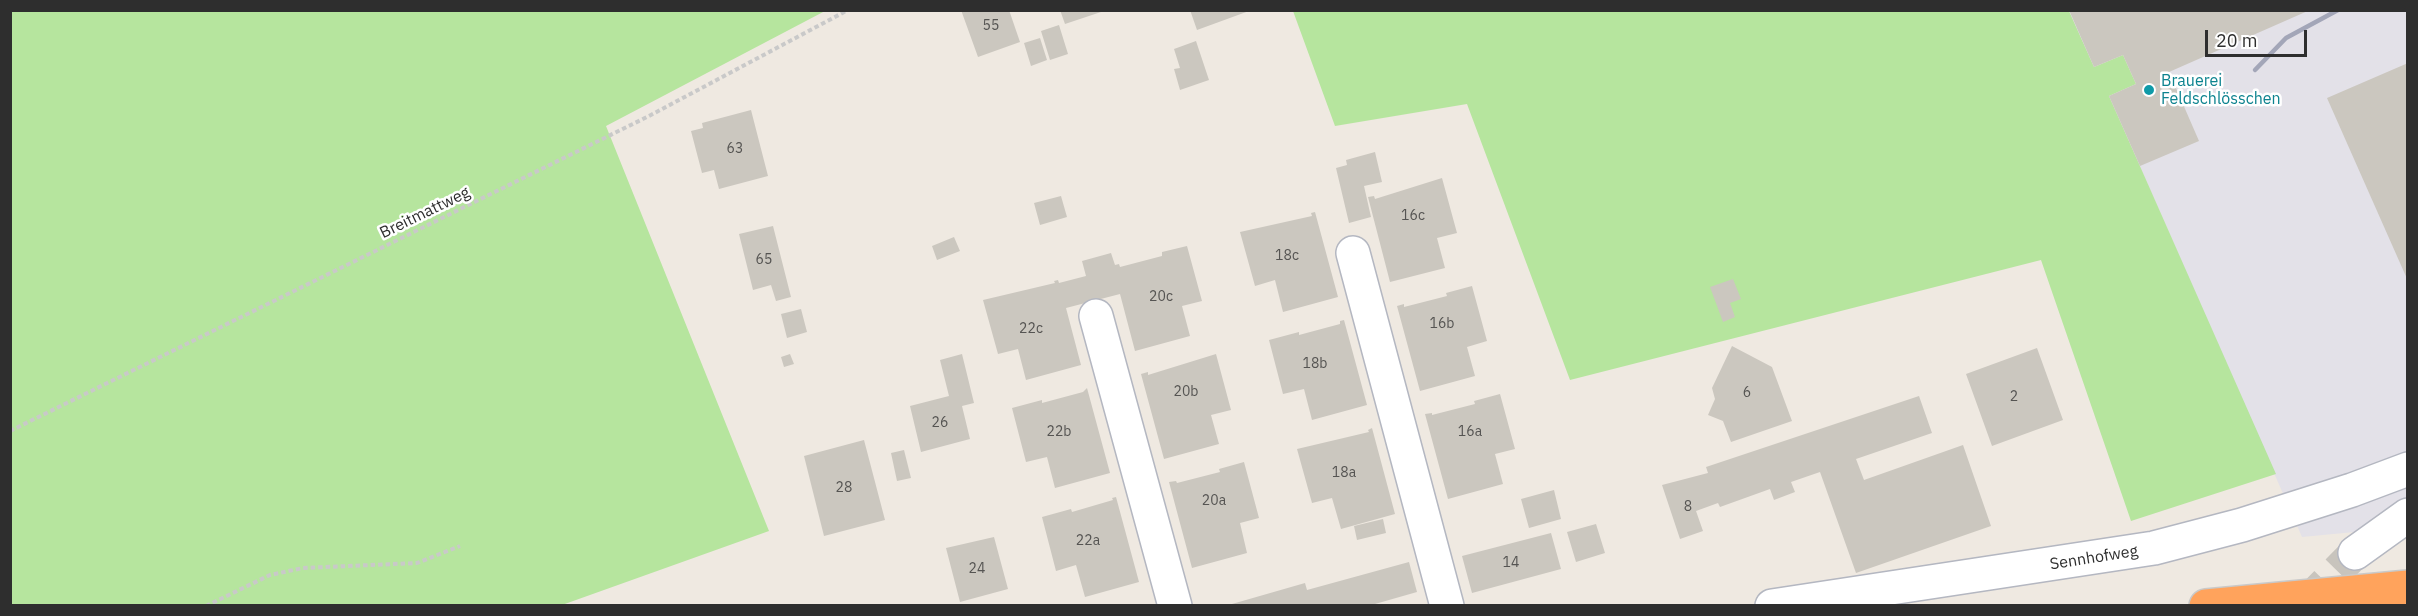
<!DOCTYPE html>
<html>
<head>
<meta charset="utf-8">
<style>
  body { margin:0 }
  #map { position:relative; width:2418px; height:616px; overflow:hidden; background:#efe9e1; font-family:"IBM Plex Sans",sans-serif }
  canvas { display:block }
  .frame { position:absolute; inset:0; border:12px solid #2e2e2e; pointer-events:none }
  .scale { position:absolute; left:2205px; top:30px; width:102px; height:27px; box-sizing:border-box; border:3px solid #2e2e2e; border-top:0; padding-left:8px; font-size:18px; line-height:21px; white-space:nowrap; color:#2e2e2e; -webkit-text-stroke:4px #fff; paint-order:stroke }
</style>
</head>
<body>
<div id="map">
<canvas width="2418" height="616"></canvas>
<div class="frame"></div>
<div class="scale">20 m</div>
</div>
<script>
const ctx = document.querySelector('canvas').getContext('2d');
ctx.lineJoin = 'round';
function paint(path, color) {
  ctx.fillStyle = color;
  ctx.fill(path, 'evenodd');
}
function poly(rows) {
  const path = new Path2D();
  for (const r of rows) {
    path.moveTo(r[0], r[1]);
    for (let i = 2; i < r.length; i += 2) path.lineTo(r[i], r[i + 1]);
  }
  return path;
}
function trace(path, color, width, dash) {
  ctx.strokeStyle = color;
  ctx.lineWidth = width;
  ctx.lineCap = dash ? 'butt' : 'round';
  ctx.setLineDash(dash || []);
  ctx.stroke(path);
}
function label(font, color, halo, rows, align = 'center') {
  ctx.font = font + ' "IBM Plex Sans",sans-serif';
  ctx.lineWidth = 5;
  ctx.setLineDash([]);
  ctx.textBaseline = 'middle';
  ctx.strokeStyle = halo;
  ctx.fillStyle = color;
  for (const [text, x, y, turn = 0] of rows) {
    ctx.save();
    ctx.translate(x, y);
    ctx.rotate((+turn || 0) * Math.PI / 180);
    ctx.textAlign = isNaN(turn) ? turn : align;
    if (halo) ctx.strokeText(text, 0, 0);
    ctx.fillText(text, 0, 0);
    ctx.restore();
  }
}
const industrial = poly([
  [2069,11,2407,11,2407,527,2302,537,2109,96,2136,84,2123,55,2094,67]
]);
const green = poly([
  [10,11,825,11,606,126,769,531,562,605,11,605],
  [1293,11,2069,11,2094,67,2123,55,2136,84,2109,96,2276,474,2131,521,2041,260,1570,380,1467,104,1335,126]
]);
const building = poly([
  [961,10,1009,10,1020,42,978,57],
  [1060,10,1104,10,1104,11,1065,24],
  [1190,10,1249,10,1249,11,1197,30],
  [2069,10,2310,10,2169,72,2199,141,2140,166,2109,96,2136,84,2123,55,2094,67],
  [1059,25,1068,54,1050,60,1041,31],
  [1040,38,1047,60,1031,66,1024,43],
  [1196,41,1209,80,1180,90,1174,69,1180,68,1174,49],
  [2408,63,2408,281,2327,98],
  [751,110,768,176,719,189,714,170,702,173,691,131,703,128,702,123],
  [1375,152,1382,182,1364,186,1371,217,1349,223,1336,168,1347,165,1346,160],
  [1442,178,1457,233,1437,238,1445,268,1390,282,1368,197,1374,196,1375,199],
  [1061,196,1067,217,1040,225,1034,203],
  [1315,212,1338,297,1283,312,1275,280,1255,286,1240,232,1312,216,1311,213],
  [773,226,791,297,776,301,771,285,753,290,739,234],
  [954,237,960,251,937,260,932,246],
  [1187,246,1202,301,1182,306,1190,336,1135,351,1120,294,1066,308,1081,365,1026,380,1018,349,998,354,983,300,1055,283,1054,281,1058,280,1059,283,1086,276,1082,261,1111,253,1115,265,1119,264,1120,267,1162,256,1162,252],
  [1733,279,1741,299,1730,303,1735,317,1723,322,1710,287],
  [1472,286,1487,341,1467,347,1475,376,1420,391,1397,306,1404,304,1404,307,1447,296,1446,293],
  [801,309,807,332,787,338,781,314],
  [1344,320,1367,405,1312,420,1304,389,1283,394,1269,340,1299,332,1299,335,1340,324,1340,321],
  [1732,346,1772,367,1792,421,1731,442,1723,421,1708,415,1715,399,1712,388],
  [2037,348,2063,420,1992,446,1966,374],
  [790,354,794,364,784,367,781,357],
  [962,354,974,403,962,406,970,439,921,452,910,406,949,396,940,360],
  [1216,354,1231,410,1211,415,1219,444,1164,459,1141,374,1148,372,1148,375],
  [1087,388,1110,473,1055,488,1047,457,1026,462,1012,408,1042,400,1042,403,1083,392],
  [1500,394,1515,449,1495,454,1503,484,1448,499,1425,414,1432,413,1432,415,1475,404,1474,401],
  [1919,396,1932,433,1856,459,1864,480,1963,445,1991,526,1856,573,1820,472,1791,482,1795,492,1774,500,1770,489,1720,507,1718,503,1696,511,1703,531,1680,539,1662,485,1708,473,1706,467],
  [1372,428,1395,514,1341,529,1332,498,1312,503,1297,449,1369,432,1368,430],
  [864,440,885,520,824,536,804,456],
  [904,450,911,478,897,481,891,453],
  [1244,462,1259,518,1240,523,1247,553,1192,568,1169,482,1176,481,1177,483,1220,472,1219,469],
  [1554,490,1561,519,1529,528,1521,499],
  [1116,497,1139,582,1085,597,1076,565,1056,571,1042,517,1071,509,1072,512,1113,500,1112,498],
  [1383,519,1386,533,1357,540,1354,526],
  [1596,524,1605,553,1576,562,1567,532],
  [1551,533,1561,569,1472,593,1462,556],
  [994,537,1008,589,960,602,946,548],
  [1409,562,1417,592,1368,606,1225,606,1305,583,1307,590]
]);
const minorTunnel = poly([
  [2303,606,2355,553]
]);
const path = poly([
  [10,431,649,116,848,10],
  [206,606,270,575,303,568,417,563,460,546]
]);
const minor = poly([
  [1353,253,1447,606],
  [1096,316,1175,606],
  [2355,553,2408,515],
  [1772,606,2154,548,2242,525,2352,490,2408,469]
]);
const highway = poly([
  [2206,606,2408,587]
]);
const rail = poly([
  [2255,70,2286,38,2338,10]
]);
const markers = [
  [2149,90,6,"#0f9aa8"]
];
const numberNames = [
  ["55",991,26],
  ["63",735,149],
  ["16c",1413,216],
  ["18c",1287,256],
  ["65",764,260],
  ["20c",1161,297],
  ["16b",1442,324],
  ["22c",1031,329],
  ["18b",1315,364],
  ["20b",1186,392],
  ["6",1747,393],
  ["2",2014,397],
  ["26",940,423],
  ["22b",1059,432],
  ["16a",1470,432],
  ["18a",1344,473],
  ["28",844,488],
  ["20a",1214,501],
  ["8",1688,507],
  ["22a",1088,541],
  ["14",1511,563],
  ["24",977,569]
];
const cultureNames = [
  ["Brauerei",2161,81],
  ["Feldschlösschen",2161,99]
];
const streetNames = [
  ["Breitmattweg",425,213,-26],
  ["Sennhofweg",2094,558,-9]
];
paint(industrial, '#e3e1e8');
paint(green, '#b6e59e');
paint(building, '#cbc7bf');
trace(minorTunnel, '#c8c4bd', 33, [33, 16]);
trace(minor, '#b4b7c1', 36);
trace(highway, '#c9c9c9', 36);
trace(path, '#c9c9c9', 4, [4.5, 3]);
trace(minor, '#fff', 33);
trace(highway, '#ffa35c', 33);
trace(rail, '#a3a6b8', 4.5);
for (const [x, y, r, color] of markers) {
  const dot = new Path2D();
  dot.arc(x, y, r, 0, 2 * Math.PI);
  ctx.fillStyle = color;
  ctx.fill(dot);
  trace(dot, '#fff', 2);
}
label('14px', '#555452', null, numberNames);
label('16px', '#0d838f', '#fff', cultureNames, 'left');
label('16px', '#2e2e2e', '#fff', streetNames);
</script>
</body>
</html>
